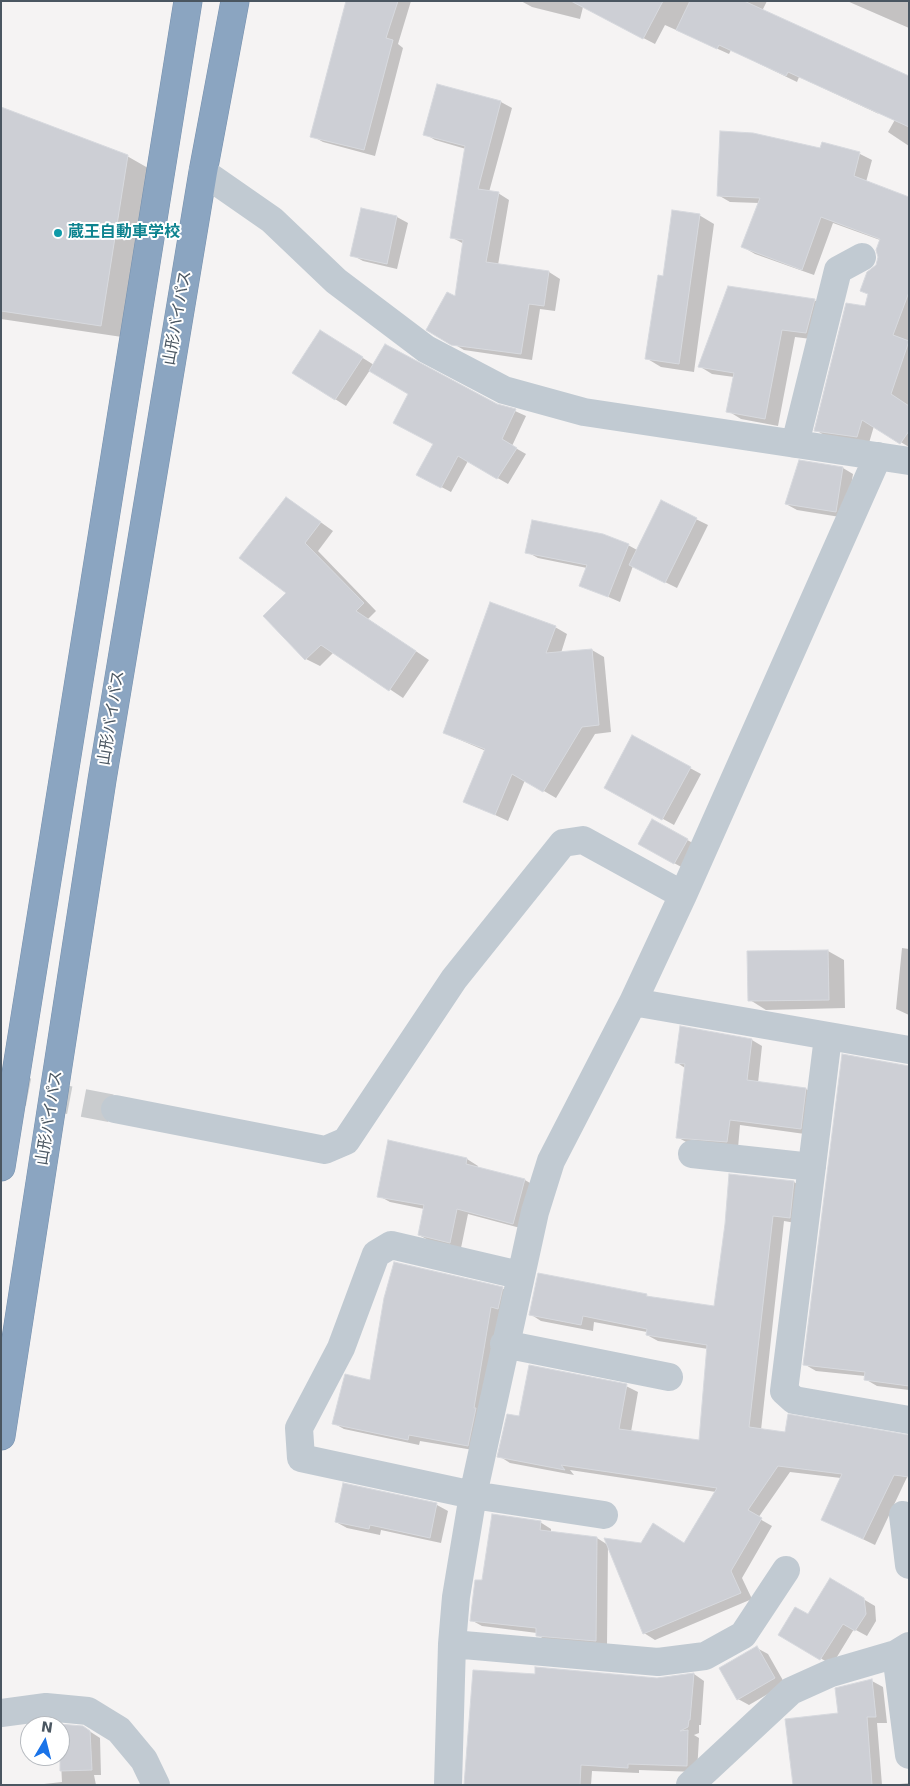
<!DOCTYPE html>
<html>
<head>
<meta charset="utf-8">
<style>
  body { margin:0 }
  #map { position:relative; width:910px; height:1786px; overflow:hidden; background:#f5f3f3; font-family:"DejaVu Sans",sans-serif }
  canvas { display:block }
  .frame { position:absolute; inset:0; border:2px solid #4a5661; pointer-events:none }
  .north { position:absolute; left:20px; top:1716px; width:50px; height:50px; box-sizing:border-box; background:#fff; border:1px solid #b7bbc0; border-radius:50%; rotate:8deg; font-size:14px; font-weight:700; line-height:20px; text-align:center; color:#4a5661 }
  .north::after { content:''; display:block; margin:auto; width:18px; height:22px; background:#1a73e8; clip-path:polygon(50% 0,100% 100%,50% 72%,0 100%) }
</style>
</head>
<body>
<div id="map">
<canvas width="910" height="1786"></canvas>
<div class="frame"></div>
<div class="north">N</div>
</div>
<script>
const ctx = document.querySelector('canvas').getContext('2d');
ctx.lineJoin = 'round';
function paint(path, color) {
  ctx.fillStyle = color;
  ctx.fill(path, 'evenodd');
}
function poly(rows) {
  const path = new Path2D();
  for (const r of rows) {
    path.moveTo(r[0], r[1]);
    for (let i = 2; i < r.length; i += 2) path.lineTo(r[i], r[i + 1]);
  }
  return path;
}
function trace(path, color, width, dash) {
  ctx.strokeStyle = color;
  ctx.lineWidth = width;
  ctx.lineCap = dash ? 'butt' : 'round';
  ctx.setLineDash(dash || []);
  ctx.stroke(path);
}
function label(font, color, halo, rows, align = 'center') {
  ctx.font = font + ' "DejaVu Sans","Noto Sans JP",sans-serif';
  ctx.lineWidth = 4;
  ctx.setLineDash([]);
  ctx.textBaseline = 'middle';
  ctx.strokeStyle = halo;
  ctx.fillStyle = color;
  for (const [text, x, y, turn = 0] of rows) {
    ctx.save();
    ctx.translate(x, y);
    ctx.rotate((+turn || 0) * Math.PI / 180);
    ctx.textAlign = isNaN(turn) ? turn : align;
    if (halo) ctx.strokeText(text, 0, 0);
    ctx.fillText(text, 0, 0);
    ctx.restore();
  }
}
const shadow = poly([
  [347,1,411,1,398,44,403,48,375,156,323,142,312,136],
  [521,1,767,1,762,11,879,114,799,77,797,82,731,50,729,54,665,25,655,44,583,7,580,19,532,7],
  [847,1,909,1,909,28],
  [445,88,501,102,512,108,489,192,498,193,509,200,498,265,549,272,560,279,555,311,540,309,532,360,464,350,428,329,456,298,464,244,451,237,466,149,435,140,425,134],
  [909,95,909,146,888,132],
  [1,108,127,156,148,168,122,337,1,319],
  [823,143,860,154,872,160,866,182,909,198,909,447,874,426,869,443,827,437,816,430,866,307,879,257,880,240,833,223,814,275,755,254,743,247,759,203,730,202,718,195,821,150],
  [699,215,714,224,694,372,661,367,646,358,664,277],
  [397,217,408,223,397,269,363,261,352,255],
  [814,300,828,307,819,340,795,337,778,426,741,419,728,411,734,377,712,374,699,366],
  [331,338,374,365,515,411,526,416,512,446,526,454,508,484,468,461,451,492,428,480,434,444,410,394,370,370,346,406,294,373],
  [843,468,853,474,846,518,797,510,786,504],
  [287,498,333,531,318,551,376,611,368,619,429,660,403,698,334,652,320,666,306,659,288,593],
  [661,502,708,525,677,588,633,566,620,602,581,585,587,568,538,558,527,552,628,545,637,550],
  [555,627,567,634,561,653,592,650,604,657,611,732,595,734,556,798,525,780,508,821,465,801,486,751,444,733],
  [690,768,701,774,674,825,605,787],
  [652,820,698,846,685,869,639,844],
  [902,948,909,949,909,1015,896,1009],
  [828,951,844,960,845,1008,766,1010,750,1000],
  [752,1040,762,1046,758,1083,806,1089,816,1095,812,1135,740,1125,738,1148,688,1143,677,1137,685,1068,676,1062],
  [909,1067,909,1390,877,1386,865,1379,865,1376,816,1371,804,1364],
  [467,1159,478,1166,477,1168,525,1180,535,1186,524,1229,468,1214,461,1248,430,1241,419,1235,424,1209,390,1202,379,1196],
  [730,1175,794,1182,805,1189,801,1224,784,1221,761,1430,909,1473,875,1545,823,1520,841,1478,790,1472,758,1518,772,1526,742,1578,752,1599,655,1640,644,1633,642,1544,685,1544,716,1492,570,1470,574,1475,510,1463,499,1456,520,1418,626,1386,638,1392,631,1432,700,1442,708,1349,658,1341,647,1335,647,1332,594,1322,593,1331,541,1321,530,1314,646,1295,651,1298,715,1308,726,1224],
  [502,1288,513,1295,479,1451,420,1441,419,1445,344,1429,333,1423,371,1381],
  [344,1484,437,1505,448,1511,441,1543,381,1530,380,1535,347,1528,336,1522],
  [540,1522,551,1529,551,1532,597,1538,608,1545,607,1646,548,1641,537,1635,537,1633,482,1626,471,1620,483,1582],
  [831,1580,875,1606,876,1621,867,1636,854,1629,832,1665,780,1634,808,1616],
  [757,1648,768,1654,785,1684,749,1705,738,1699],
  [694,1674,704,1681,701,1725,699,1725,699,1733,694,1735,699,1738,697,1772,639,1770,639,1773,592,1771,591,1785,465,1785,536,1675,657,1679],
  [872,1681,883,1687,887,1723,877,1723,882,1785,848,1785,839,1714],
  [59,1725,83,1727,100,1738,101,1775,94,1775,96,1785,35,1785,62,1782],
  [909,1783,909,1785,890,1785]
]);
const building = poly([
  [346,1,398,1,386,38,393,40,364,150,310,137,346,1],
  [571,1,663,1,643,39,571,1],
  [690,1,744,1,909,76,909,127,788,72,786,76,719,45,717,49,676,30,690,1],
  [437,84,501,101,478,189,499,192,486,262,549,271,544,306,529,304,521,354,451,345,426,330,447,292,455,296,463,240,450,238,465,146,423,135,437,84],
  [1,107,128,155,101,326,1,311,1,107],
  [720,131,753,133,820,148,822,142,860,152,854,176,909,197,909,292,893,335,909,341,891,394,909,406,909,431,900,444,862,420,857,437,814,431,846,303,865,306,868,294,860,291,867,272,876,265,878,257,876,250,880,239,821,217,802,270,741,247,760,198,717,196,720,131],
  [361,208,397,216,387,264,350,256,361,208],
  [672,210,700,214,679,364,645,359,658,275,663,276,672,210],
  [728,286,815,299,806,333,782,330,765,419,726,412,734,373,698,367,728,286],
  [320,330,363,357,335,400,292,373,320,330],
  [385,344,497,404,516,409,502,439,517,448,497,479,458,456,441,488,416,475,433,444,393,423,408,394,369,371,385,344],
  [799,460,843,467,836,512,785,504,799,460],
  [286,497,321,522,305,543,364,603,356,611,416,651,389,691,321,645,305,660,263,616,286,593,239,558,286,497],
  [661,500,697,518,665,583,629,565,661,500],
  [532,520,603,534,629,544,608,597,579,586,587,565,525,553,532,520],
  [490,602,556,626,546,653,592,649,599,725,582,727,543,792,512,774,495,815,463,802,485,749,443,733,490,602],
  [632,735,691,767,662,820,604,788,632,735],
  [652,819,688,839,674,864,638,844,652,819],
  [828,950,829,1000,748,1001,747,951,828,950],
  [680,1026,752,1039,747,1080,806,1088,801,1129,730,1120,727,1142,676,1138,685,1064,675,1063,680,1026],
  [842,1054,909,1066,909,1386,864,1380,865,1372,803,1365,842,1054],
  [388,1140,467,1158,466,1164,525,1179,513,1224,457,1209,450,1243,418,1235,424,1205,377,1197,388,1140],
  [729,1174,794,1181,790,1218,773,1216,749,1427,785,1432,788,1414,909,1435,909,1477,894,1475,863,1539,821,1520,842,1474,778,1466,748,1510,762,1518,731,1571,741,1593,643,1634,604,1538,641,1543,653,1523,684,1543,717,1488,561,1465,565,1470,497,1457,507,1414,519,1416,529,1365,627,1384,619,1429,699,1440,707,1345,646,1335,647,1329,583,1316,581,1325,529,1315,538,1273,647,1294,646,1296,714,1306,725,1224,729,1174],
  [394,1262,503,1287,498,1309,491,1307,474,1408,476,1408,468,1446,409,1435,408,1440,332,1424,345,1374,370,1380,384,1298,394,1262],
  [343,1483,437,1503,430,1538,370,1525,369,1529,335,1522,343,1483],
  [492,1514,541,1521,540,1530,597,1537,596,1641,536,1636,536,1628,470,1621,475,1580,482,1580,492,1514],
  [830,1578,864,1598,866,1614,855,1631,843,1624,820,1660,778,1635,795,1607,808,1614,830,1578],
  [757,1646,775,1678,737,1700,719,1668,757,1646],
  [535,1667,657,1678,694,1673,690,1720,689,1720,688,1727,680,1731,688,1730,687,1766,628,1764,628,1768,581,1765,580,1785,464,1785,473,1670,535,1674,535,1667],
  [872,1679,876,1717,867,1717,872,1785,793,1785,785,1719,838,1713,835,1688,872,1679],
  [58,1724,83,1726,90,1731,92,1770,60,1771,60,1726,58,1724]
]);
const minorTunnel = poly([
  [1,1087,115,1109]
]);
const minor = poly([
  [203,172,272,220,336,281,426,349,504,390,584,412,909,461],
  [795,444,838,270,862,257],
  [633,1002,909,1050],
  [828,1037,784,1391,794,1400,909,1420],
  [115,1109,325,1150,346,1141,454,979,563,843,583,840,683,895],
  [692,1154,812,1167],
  [519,1275,391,1245,376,1254,341,1348,299,1428,301,1458,473,1495,604,1515],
  [504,1344,669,1377],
  [903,1515,909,1565],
  [452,1644,658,1662,705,1656,743,1635,786,1570],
  [896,1654,909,1755],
  [1,1713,46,1707,88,1711,119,1730,144,1760,156,1785],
  [448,1785,452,1644,456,1597,473,1495,535,1212,551,1161,633,1002,683,895,878,456],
  [690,1785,791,1691,831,1673,896,1654,909,1646]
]);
const highway = poly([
  [1,1167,188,1],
  [1,1436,102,780,203,172,235,1]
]);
const markers = [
  [58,233,5,"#0f9aa8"]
];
const cultureNames = [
  ["蔵王自動車学校",68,233]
];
const streetNames = [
  ["山形バイパス",178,318,-80],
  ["山形バイパス",112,718,-81],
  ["山形バイパス",50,1118,-81]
];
paint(shadow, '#0003');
paint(building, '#cdcfd5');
trace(building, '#d7d9de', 1);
trace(minorTunnel, '#caccce', 28, [28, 14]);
trace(highway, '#7690ad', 29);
trace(minor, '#c1cad2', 28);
trace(highway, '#8ba5c1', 28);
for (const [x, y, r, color] of markers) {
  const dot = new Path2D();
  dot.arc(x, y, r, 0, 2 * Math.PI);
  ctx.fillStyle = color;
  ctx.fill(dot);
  trace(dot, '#fff', 2);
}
label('bold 16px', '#0d838f', '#fff', cultureNames, 'left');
label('16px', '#4a5661', '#fff', streetNames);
</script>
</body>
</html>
